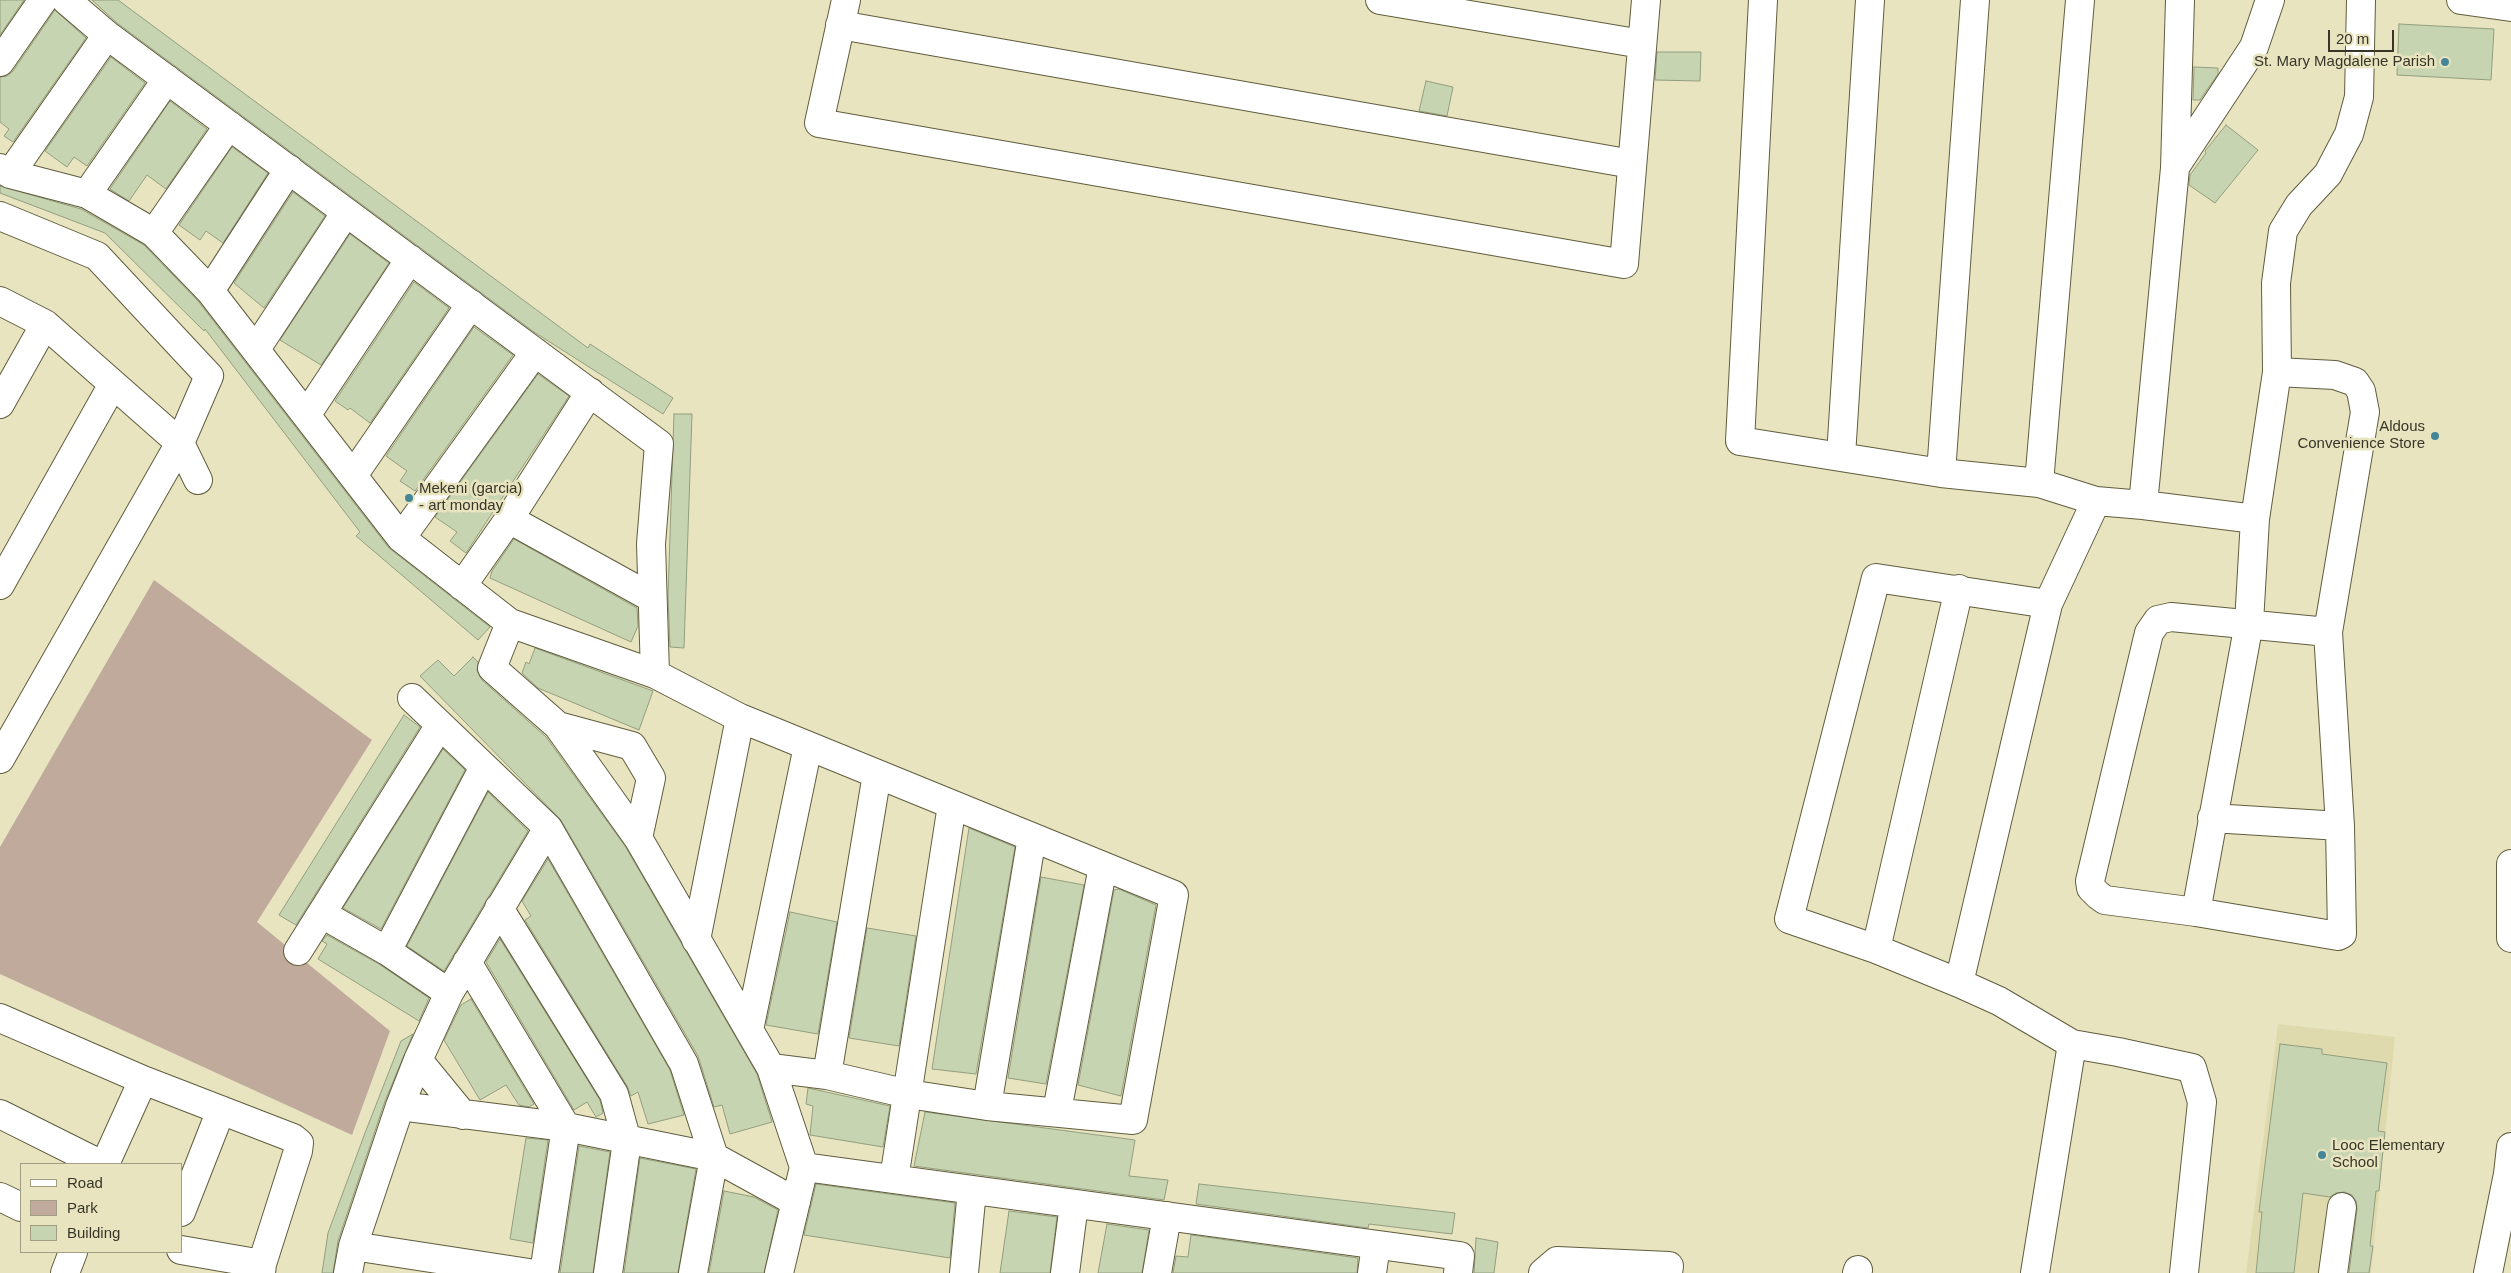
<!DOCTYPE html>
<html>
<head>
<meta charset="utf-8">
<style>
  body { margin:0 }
  #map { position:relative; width:2511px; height:1273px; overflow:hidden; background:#e8e4c0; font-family:Arial,sans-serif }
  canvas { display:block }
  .legend { position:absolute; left:20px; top:1163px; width:162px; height:90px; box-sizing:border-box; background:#e8e4c0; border:1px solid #a19e83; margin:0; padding:6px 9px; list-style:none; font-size:15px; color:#373628 }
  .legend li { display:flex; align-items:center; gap:10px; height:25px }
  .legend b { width:25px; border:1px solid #a19e83 }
  .scale { position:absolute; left:2328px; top:30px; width:66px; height:22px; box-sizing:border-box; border:2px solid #373628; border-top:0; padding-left:6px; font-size:15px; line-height:18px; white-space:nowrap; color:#373628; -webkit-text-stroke:4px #e8e4c0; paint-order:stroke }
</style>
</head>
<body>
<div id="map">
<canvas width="2511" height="1273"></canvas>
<ul class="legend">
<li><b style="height:6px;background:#fff"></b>Road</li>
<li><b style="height:14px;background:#bfaa9c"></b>Park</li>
<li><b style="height:14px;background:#c7d4b2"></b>Building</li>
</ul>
<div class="scale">20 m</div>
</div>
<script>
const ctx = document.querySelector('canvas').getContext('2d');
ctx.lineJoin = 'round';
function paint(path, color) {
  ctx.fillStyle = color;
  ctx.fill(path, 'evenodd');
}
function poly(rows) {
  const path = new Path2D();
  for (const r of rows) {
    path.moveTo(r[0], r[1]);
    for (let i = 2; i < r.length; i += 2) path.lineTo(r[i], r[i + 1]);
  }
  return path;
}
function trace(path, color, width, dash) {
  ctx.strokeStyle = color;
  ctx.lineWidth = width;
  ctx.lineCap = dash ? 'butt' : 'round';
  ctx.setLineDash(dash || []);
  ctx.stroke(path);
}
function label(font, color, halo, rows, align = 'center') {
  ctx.font = font + ' Arial,sans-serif';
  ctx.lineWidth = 5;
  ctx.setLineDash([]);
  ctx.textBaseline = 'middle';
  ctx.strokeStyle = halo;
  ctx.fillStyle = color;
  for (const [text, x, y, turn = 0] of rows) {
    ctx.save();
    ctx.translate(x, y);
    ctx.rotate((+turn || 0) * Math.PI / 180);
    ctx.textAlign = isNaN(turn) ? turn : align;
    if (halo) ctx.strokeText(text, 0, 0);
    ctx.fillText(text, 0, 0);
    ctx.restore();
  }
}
const built = poly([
  [2278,1024,2395,1037,2371,1273,2246,1273]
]);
const green = poly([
  [154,580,372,740,257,922,390,1031,352,1135,0,974,0,847]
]);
const building = poly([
  [0,0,24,0,0,35,0,0],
  [92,0,118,0,588,348,590,344,673,398,663,414,534,332,117,23,92,0],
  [55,10,86,38,13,142,4,136,9,129,0,122,0,77,7,76,13,71,55,10],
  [2399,24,2494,29,2491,80,2397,75,2399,24],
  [1657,52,1701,52,1700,81,1655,80,1657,52],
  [111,57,145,83,87,166,74,157,67,167,45,151,111,57],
  [2194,67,2218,68,2218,74,2200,100,2193,100,2194,67],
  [1426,81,1453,87,1447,116,1419,111,1426,81],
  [170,101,207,129,166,189,147,175,129,201,110,189,170,101],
  [2226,125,2258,150,2215,203,2189,185,2190,175,2206,153,2205,151,2226,125],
  [232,147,268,173,223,243,206,231,200,240,179,225,232,147],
  [0,186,81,209,144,245,198,301,389,548,490,627,478,640,356,536,360,532,205,329,204,331,105,233,0,193,0,186],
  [293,192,325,216,264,308,234,283,293,192],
  [350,234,389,263,321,365,280,340,350,234],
  [414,282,449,308,370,423,350,408,348,410,335,401,414,282],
  [474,327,513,355,415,491,400,481,407,471,386,456,474,327],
  [538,374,569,396,466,553,450,541,457,532,435,517,538,374],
  [674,414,692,414,684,648,670,647,668,596,674,414],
  [514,539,637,608,638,626,631,642,490,578,492,571,514,539],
  [535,648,653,691,639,730,538,688,522,673,526,662,529,664,535,648],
  [473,657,478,662,477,671,482,680,546,737,625,846,757,1074,772,1122,730,1134,722,1105,714,1107,698,1056,561,820,420,676,438,660,454,676,473,657],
  [404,715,420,727,296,925,279,915,404,715],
  [443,749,465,770,381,929,343,908,443,749],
  [488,792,528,831,444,971,407,946,488,792],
  [969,828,1015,847,976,1074,932,1069,969,828],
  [548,859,670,1070,684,1115,648,1124,638,1092,631,1096,627,1086,525,920,531,916,522,901,548,859],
  [1041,877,1084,885,1046,1084,1008,1078,1041,877],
  [1119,889,1156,905,1121,1096,1078,1085,1114,890,1119,889],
  [790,912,837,922,818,1034,766,1025,790,912],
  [867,928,916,936,899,1046,849,1038,867,928],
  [327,935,379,964,429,998,419,1021,318,959,327,944,322,941,327,935],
  [500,939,600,1100,603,1113,596,1117,587,1102,574,1110,486,962,500,939],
  [471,999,534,1104,529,1107,519,1105,506,1085,480,1100,444,1040,461,1005,471,999],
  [413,1034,385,1101,338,1241,333,1273,322,1273,328,1233,365,1133,401,1041,413,1034],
  [2280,1044,2322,1049,2322,1054,2387,1063,2378,1131,2385,1132,2382,1160,2379,1191,2376,1191,2370,1246,2373,1246,2369,1273,2349,1273,2357,1209,2356,1201,2352,1195,2344,1192,2336,1193,2330,1197,2303,1193,2294,1273,2256,1273,2262,1212,2259,1212,2280,1044],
  [808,1088,890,1106,883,1147,810,1135,813,1106,806,1104,808,1088],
  [925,1112,1135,1140,1129,1176,1168,1180,1164,1200,914,1166,925,1112],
  [526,1138,548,1140,533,1243,510,1239,526,1138],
  [579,1146,610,1152,593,1273,560,1273,579,1146],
  [640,1158,696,1169,678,1273,624,1273,640,1158],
  [816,1184,955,1203,950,1258,804,1235,816,1184],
  [1199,1184,1455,1213,1452,1234,1369,1224,1368,1228,1196,1204,1199,1184],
  [724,1191,754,1197,778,1210,764,1273,709,1273,724,1191],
  [1009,1211,1057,1217,1050,1273,1000,1273,1009,1211],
  [1107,1224,1149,1230,1142,1273,1098,1273,1107,1224],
  [1191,1235,1358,1258,1357,1273,1173,1273,1176,1256,1188,1257,1191,1235],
  [1476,1238,1498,1242,1494,1273,1474,1273,1476,1238]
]);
const minor = poly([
  [66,0,107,35,659,444,651,544,655,674],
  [846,0,819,123,1624,264,1646,0],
  [1380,0,1642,44],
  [1763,0,1740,441,1941,473,2039,483,2096,501,2143,505,2255,519],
  [2461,0,2511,7],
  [840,25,1632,164],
  [0,62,43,0],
  [2175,167,2254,47,2270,0],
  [0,168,10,174,87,194,154,233,210,291,401,538,510,623,655,674,740,718,1174,895,1133,1120,987,1106,908,1094,827,1075,771,1068],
  [10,174,107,35],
  [87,194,167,79],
  [0,216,97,256,209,376,180,443,0,759],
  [154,233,229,125],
  [210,291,289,169],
  [0,301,45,324,180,443,198,480],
  [256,349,346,212],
  [2277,372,2335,375,2355,382,2361,391,2365,412,2328,632,2340,826,2342,934,2338,936,2196,912,2105,900,2098,895,2091,888,2090,881,2149,633,2158,620,2171,617,2328,632],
  [0,404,45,324],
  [307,414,410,259],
  [1841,456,1870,0],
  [1941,473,1975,0],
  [354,474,471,304],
  [2039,483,2080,0],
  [2143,505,2175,168,2180,0],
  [509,519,652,598],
  [401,538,535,352],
  [0,585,113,384],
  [462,586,509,519,590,392],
  [2048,604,1876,578,1789,919,1876,949,1959,983,1999,1001,2072,1044],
  [510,623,492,668,558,726,638,838,771,1068,804,1167,779,1273],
  [412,698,548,828,684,1064,714,1157,693,1273],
  [558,726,632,746,651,778,638,838],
  [2212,818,2340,826],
  [499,908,614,1094,627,1141,608,1273],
  [2196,912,2249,623,2255,519,2277,372,2276,283,2283,231,2299,205,2328,174,2349,134,2359,97,2361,0],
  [322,914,387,951,449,993],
  [696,940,740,718],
  [1876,949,1959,589],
  [298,951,440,725],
  [387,951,484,767],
  [467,962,566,1127,544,1273],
  [1959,983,2048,604,2096,501],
  [0,1018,143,1080,293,1138,299,1143,298,1151,262,1264],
  [749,1030,808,746],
  [418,1060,463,1115],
  [827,1075,877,774],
  [400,1106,566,1127,714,1157,796,1202],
  [987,1106,1032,837],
  [1057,1111,1103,866],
  [0,1114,100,1164],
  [105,1164,143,1080],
  [804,1167,1460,1256,1458,1273],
  [894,1179,952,805],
  [0,1197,21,1207],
  [181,1212,221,1110],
  [353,1246,529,1273],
  [181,1250,262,1264,261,1273],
  [65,1273,73,1252],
  [348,1273,353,1246,400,1106,418,1060,449,993,548,828],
  [964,1273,972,1190],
  [1065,1273,1074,1204],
  [1157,1273,1167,1216],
  [1372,1273,1376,1245],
  [1543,1273,1557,1261,1669,1266,1668,1273],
  [1857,1273,1858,1270],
  [2035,1273,2072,1044,2118,1052,2192,1068,2202,1102,2184,1273],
  [2333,1273,2342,1207]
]);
const major = poly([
  [2511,864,2511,938],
  [2488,1273,2508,1174,2511,1147]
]);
const markers = [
  [2445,62,5,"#448697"],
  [2435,436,5,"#448697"],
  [409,498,5,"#448697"],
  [2322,1155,5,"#448697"]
];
const poiNames = [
  ["St. Mary Magdalene Parish",2435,62],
  ["Aldous",2425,427],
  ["Convenience Store",2425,444],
  ["Mekeni (garcia)",419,489,"left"],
  ["- art monday",419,506,"left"],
  ["Looc Elementary",2332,1146,"left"],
  ["School",2332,1163,"left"]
];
paint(built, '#dfdaae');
paint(green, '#bfaa9c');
paint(building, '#c7d4b2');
trace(building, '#929e7e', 1);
trace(minor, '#615d3d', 30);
trace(major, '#615d3d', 30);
trace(minor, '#fff', 28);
trace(major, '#fff', 28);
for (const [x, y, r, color] of markers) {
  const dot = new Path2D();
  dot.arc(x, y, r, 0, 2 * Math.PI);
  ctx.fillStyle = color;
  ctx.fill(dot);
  trace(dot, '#e8e4c0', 2);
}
label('15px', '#373628', '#e8e4c0', poiNames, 'right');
</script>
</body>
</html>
